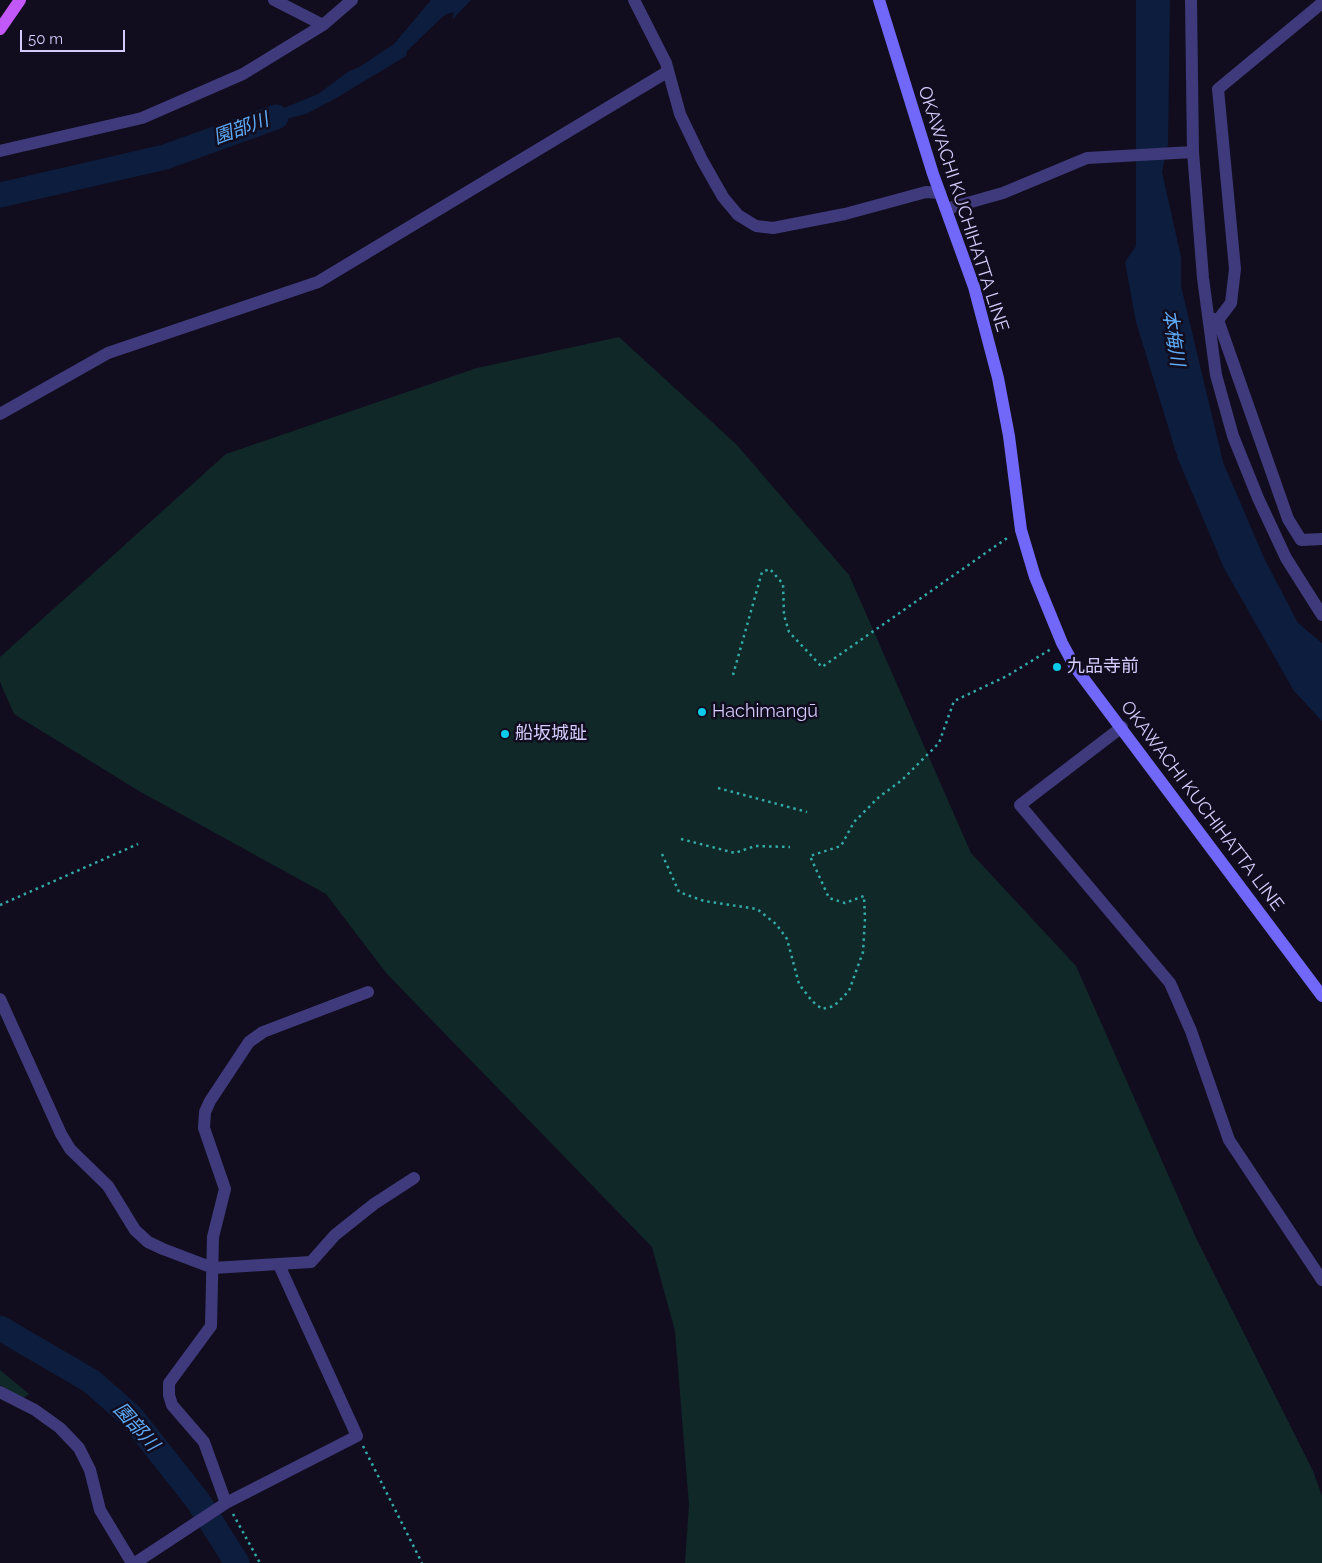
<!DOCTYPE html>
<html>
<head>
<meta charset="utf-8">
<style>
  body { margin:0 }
  #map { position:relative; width:1322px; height:1563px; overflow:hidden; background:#110d1e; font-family:Raleway,sans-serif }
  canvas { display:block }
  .scale { position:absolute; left:20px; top:30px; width:105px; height:22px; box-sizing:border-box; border:2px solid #d4ccfd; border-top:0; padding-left:6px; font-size:15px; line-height:18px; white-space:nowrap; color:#d4ccfd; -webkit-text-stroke:4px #110d1e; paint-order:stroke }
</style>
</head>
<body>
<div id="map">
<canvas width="1322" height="1563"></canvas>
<div class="scale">50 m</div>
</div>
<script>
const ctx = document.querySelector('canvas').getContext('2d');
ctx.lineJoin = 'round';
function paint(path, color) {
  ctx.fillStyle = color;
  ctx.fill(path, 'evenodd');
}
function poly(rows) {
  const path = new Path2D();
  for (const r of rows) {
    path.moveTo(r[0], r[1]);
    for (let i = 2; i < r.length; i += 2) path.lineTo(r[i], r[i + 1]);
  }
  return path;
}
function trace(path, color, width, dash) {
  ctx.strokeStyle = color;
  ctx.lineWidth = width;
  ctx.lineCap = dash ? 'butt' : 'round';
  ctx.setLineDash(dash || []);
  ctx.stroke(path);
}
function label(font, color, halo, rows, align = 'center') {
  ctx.font = font + ' Raleway,"Noto Sans JP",sans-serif';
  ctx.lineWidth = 5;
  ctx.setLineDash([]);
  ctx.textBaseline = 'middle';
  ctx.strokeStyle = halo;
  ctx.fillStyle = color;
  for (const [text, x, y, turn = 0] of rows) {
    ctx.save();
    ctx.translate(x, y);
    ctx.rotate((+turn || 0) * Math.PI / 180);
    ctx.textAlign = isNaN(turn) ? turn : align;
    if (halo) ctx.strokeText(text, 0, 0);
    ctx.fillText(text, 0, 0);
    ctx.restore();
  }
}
const green = poly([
  [619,337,736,444,849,575,971,853,1076,966,1196,1238,1313,1471,1322,1496,1322,1563,685,1563,689,1505,675,1331,652,1247,387,974,326,894,139,791,14,714,0,682,0,657,226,454,477,368],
  [0,1370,29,1394,22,1399,0,1385]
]);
const water = poly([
  [431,0,471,0,452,20,454,12,446,14,436,23,407,51,406,56,331,101,306,114,216,136,318,94,348,72,361,66,394,44],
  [1136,0,1170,0,1168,144,1162,172,1181,257,1181,286,1223,462,1265,560,1298,623,1322,643,1322,721,1294,691,1224,568,1178,459,1136,322,1125,262,1136,246]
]);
const river = poly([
  [0,195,165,157,276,117],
  [0,1328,91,1381,131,1416,198,1501,237,1563]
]);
const path = poly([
  [733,675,762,572,770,569,783,584,784,615,789,632,822,667,1010,536],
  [718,788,807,812],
  [681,839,735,853,755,846,790,847],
  [662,854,679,892,704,901,757,909,776,924,787,939,799,984,812,1001,822,1009,834,1006,849,991,863,952,865,919,864,896,845,903,829,898,810,856,841,846,854,822,879,797,902,780,939,743,954,701,1007,676,1051,649],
  [0,905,138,844],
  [363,1446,422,1563],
  [233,1514,260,1563]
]);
const street = poly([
  [274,0,323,25],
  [634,0,666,63,680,114,702,160,723,197,738,215,756,226,773,228,845,214,926,192,940,193],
  [1191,0,1193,152,1203,278,1216,375,1233,436,1258,498,1286,558,1322,615],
  [0,151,142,118,243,74,323,25,352,0],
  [946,209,1003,193,1087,158,1193,152],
  [1210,318,1218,320,1288,519,1301,540,1322,539],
  [1218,320,1231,303,1235,269,1218,89,1322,3],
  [0,414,108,353,318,282,667,72],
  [1122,727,1020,805,1170,983,1191,1031,1229,1140,1322,1280],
  [0,999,61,1134,70,1149,108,1186,135,1230,148,1242,163,1249,213,1268,311,1262,335,1235,374,1204,414,1178],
  [0,1392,35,1410,60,1428,79,1448,90,1470,100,1510,132,1563],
  [226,1503,204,1442,172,1405,169,1395,169,1383,211,1326,213,1237,225,1189,204,1128,205,1112,210,1101,249,1042,263,1032,368,992],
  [135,1563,226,1503,357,1436,279,1265]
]);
const secondary = poly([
  [879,0,933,174,974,287,998,378,1009,436,1021,530,1035,577,1062,643,1075,667,1322,996]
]);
const primary = poly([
  [0,29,20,0]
]);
const markers = [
  [1057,667,5,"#0acbeb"],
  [702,712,5,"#0acbeb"],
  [505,734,5,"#0acbeb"]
];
const streetNames = [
  ["OKAWACHI KUCHIHATTA LINE",963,209,72],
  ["OKAWACHI KUCHIHATTA LINE",1202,806,53]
];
const poiNames = [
  ["九品寺前",1067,667],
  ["Hachimangū",712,712],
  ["船坂城趾",515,734]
];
const waterNames = [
  ["園部川",241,129,-20],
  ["本梅川",1173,338,81],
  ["園部川",136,1427,48]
];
paint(green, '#102828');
paint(water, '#0d1d3d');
trace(river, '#0d1d3d', 25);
trace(path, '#32aba8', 2.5, [2.5, 4]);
trace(street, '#3f3a7b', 12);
trace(secondary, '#7167f8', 12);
trace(primary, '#c358f8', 12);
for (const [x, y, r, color] of markers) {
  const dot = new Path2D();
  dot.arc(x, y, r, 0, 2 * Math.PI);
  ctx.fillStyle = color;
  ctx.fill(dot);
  trace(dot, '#110d1e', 2);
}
label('18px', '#d4ccfd', '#110d1e', streetNames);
label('18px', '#d4ccfd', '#110d1e', poiNames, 'left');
label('italic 19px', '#5fabf8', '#110d1e', waterNames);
</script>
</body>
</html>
